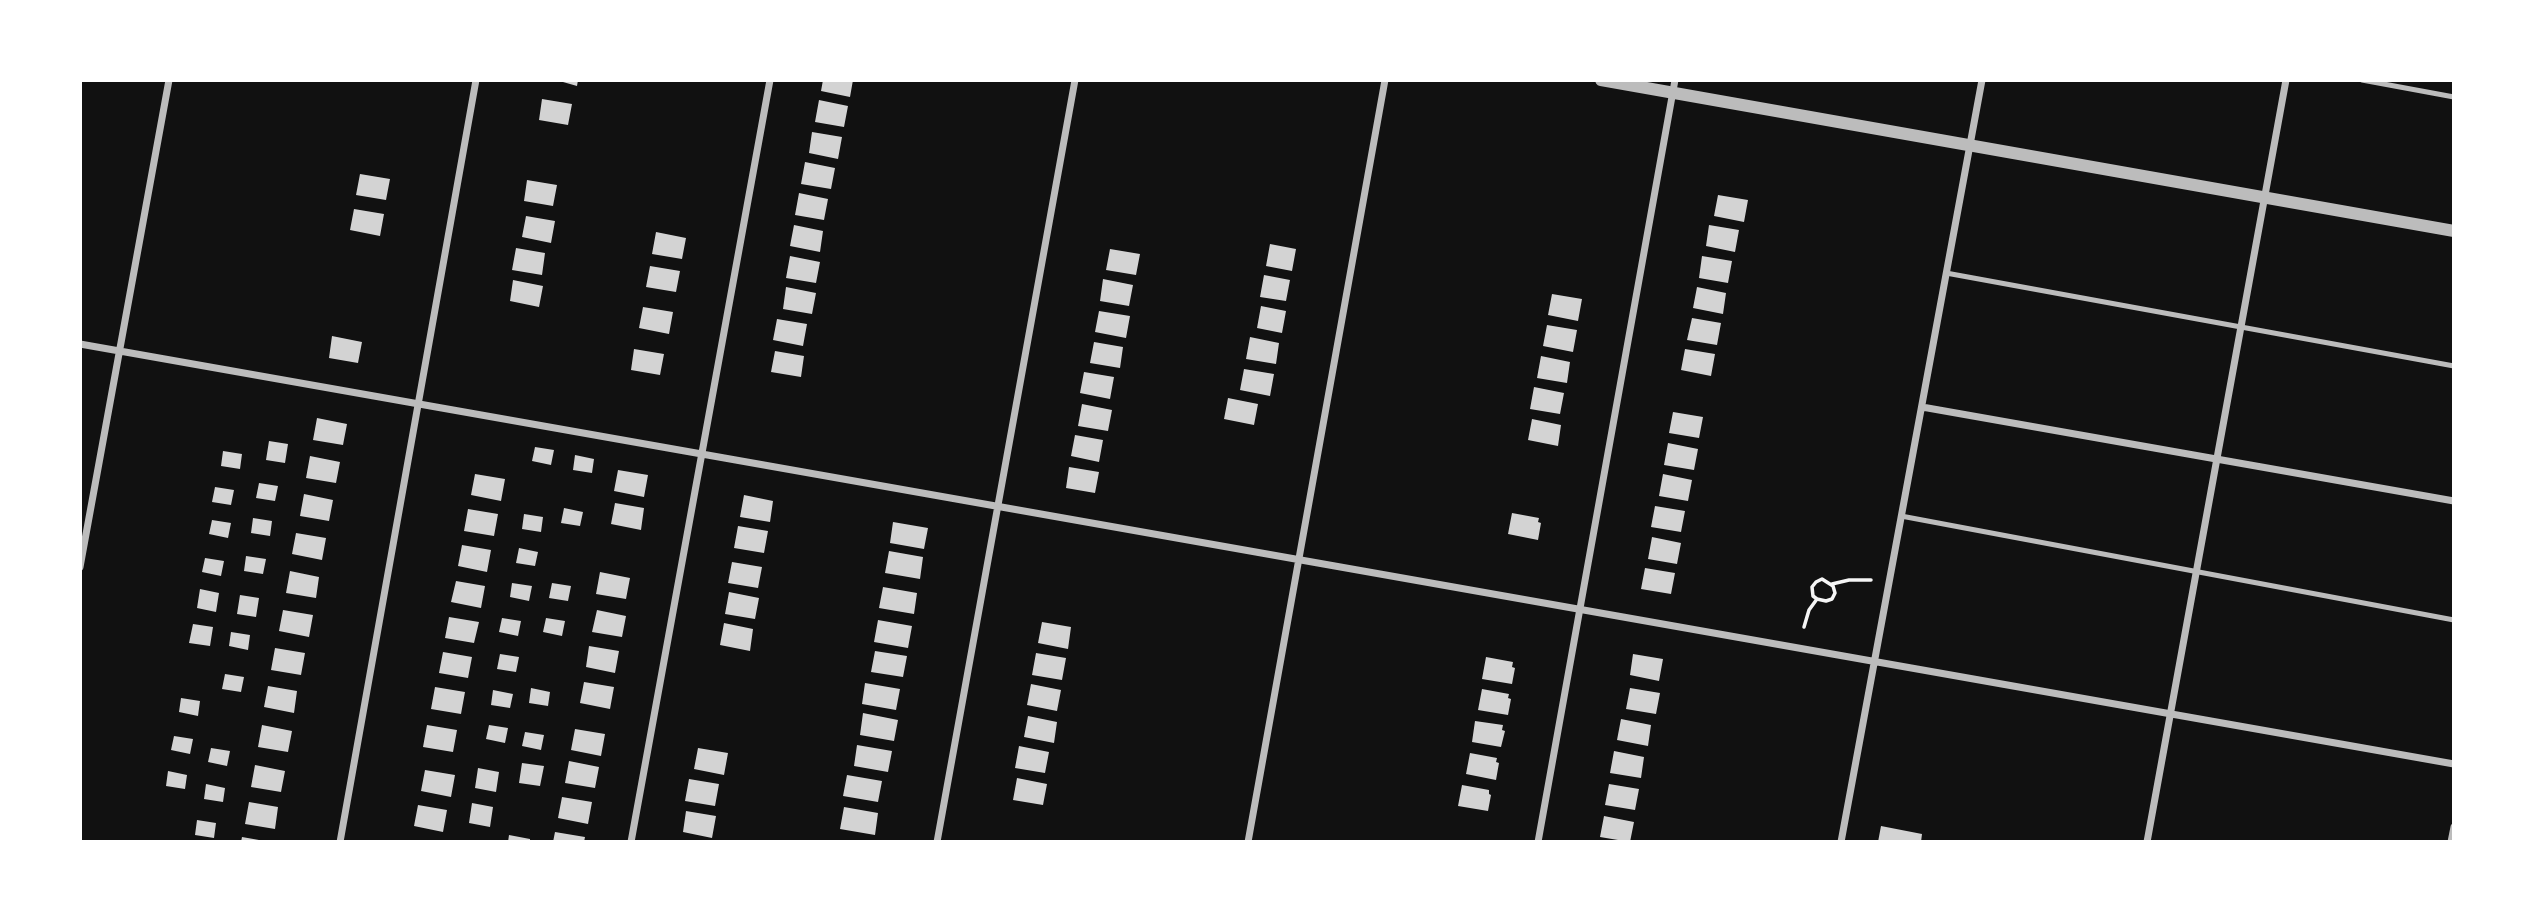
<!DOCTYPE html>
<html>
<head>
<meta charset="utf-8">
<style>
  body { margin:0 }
  #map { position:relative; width:2534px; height:922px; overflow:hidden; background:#111; font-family:"Exo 2",sans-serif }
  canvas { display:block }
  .frame { position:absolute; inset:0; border:82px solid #fff; pointer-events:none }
</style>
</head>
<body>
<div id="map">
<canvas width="2534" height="922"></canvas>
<div class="frame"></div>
</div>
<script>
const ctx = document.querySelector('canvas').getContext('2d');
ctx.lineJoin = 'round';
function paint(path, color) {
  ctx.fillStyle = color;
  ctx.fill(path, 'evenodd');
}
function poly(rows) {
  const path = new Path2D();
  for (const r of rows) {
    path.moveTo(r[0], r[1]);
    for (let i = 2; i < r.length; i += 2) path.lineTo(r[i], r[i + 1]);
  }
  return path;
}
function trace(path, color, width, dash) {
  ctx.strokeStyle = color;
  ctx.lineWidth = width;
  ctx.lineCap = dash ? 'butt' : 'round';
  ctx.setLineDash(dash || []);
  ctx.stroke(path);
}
const building = poly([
  [556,80,578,80,577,86],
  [823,80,853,80,850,97,821,91],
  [542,99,572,104,568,125,539,120],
  [819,100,848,106,844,127,815,122],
  [812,132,842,137,838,159,809,153],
  [805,162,835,168,831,189,801,184],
  [360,174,390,179,386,200,356,195],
  [527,180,557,185,553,206,524,201],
  [799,193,828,199,824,220,795,215],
  [1718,195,1748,200,1744,222,1714,216],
  [354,209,384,214,380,236,350,230],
  [526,216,555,221,551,243,522,237],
  [794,225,823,231,820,252,790,246],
  [1709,225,1739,230,1735,252,1706,246],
  [656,232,686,238,682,259,652,254],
  [1270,244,1296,249,1292,271,1266,266],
  [516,248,545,253,542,275,512,270],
  [1110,249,1140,254,1136,275,1106,270],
  [790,256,820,262,816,283,786,278],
  [1702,256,1732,261,1728,283,1699,278],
  [650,266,680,271,676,292,646,287],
  [1264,275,1290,280,1286,301,1260,297],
  [1103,279,1133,285,1129,306,1100,301],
  [513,280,543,286,539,307,510,301],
  [786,287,816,293,812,314,783,309],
  [1697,287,1726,293,1723,314,1693,308],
  [1552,294,1582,299,1578,321,1548,315],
  [1261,306,1286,311,1282,333,1257,328],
  [643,307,673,312,669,334,639,328],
  [1099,311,1130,316,1126,338,1095,332],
  [1692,318,1721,323,1717,345,1687,340],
  [777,319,807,324,803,346,773,340],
  [1547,325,1577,330,1573,352,1543,346],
  [332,336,362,342,358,363,329,358],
  [1250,337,1279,343,1276,364,1246,359],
  [1094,342,1123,347,1120,368,1090,363],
  [634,349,664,354,660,375,631,370],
  [1685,349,1715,354,1711,376,1681,370],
  [775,351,804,356,801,377,771,372],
  [1541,356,1570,362,1567,383,1537,378],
  [1244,369,1274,374,1270,396,1240,390],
  [1084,372,1114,377,1110,399,1080,393],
  [1534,387,1564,393,1560,414,1530,409],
  [1228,398,1258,404,1254,425,1224,419],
  [1082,404,1112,410,1108,431,1078,426],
  [1673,412,1703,417,1699,438,1669,433],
  [317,418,347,424,343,445,313,440],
  [1532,419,1561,425,1558,446,1528,440],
  [1075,435,1103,440,1099,462,1071,456],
  [269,441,288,444,285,463,266,460],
  [1668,443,1698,449,1694,470,1664,465],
  [535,447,554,450,551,465,532,461],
  [223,451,242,454,240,469,221,466],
  [575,455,594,459,592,473,573,470],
  [310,456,340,462,336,483,306,478],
  [1069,467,1099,472,1095,493,1066,488],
  [618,470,648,475,644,497,614,491],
  [475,474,505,479,501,501,471,495],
  [1663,474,1692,480,1688,501,1659,496],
  [259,483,278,486,275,501,256,498],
  [215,487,234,490,231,505,212,502],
  [304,494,333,500,329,521,300,516],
  [744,495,773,501,770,522,740,517],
  [615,503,644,508,641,530,611,524],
  [1655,506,1685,511,1681,532,1651,527],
  [564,508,583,512,580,526,561,523],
  [468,509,498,514,494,536,464,531],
  [1512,513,1539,518,1538,522,1541,523,1538,540,1508,534],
  [524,514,543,517,541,532,522,529],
  [253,518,272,521,270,536,251,533],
  [212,520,231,523,228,538,209,534],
  [893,522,928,528,924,549,890,543],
  [738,526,768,531,764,553,734,548],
  [296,533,326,538,322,560,292,554],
  [1652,537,1681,543,1677,564,1648,559],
  [462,545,491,550,487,572,458,566],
  [519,548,538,552,535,566,516,563],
  [889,551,923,557,920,579,885,573],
  [246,556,266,559,263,574,244,571],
  [205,558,224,561,221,576,202,572],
  [732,562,762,567,758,588,728,583],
  [1645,568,1675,573,1671,594,1641,589],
  [290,571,319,577,316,598,286,593],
  [600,572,630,578,626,599,596,594],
  [456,581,485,586,481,608,451,602],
  [512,583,532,586,529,601,510,597],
  [552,583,571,586,568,601,549,598],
  [883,587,917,593,914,614,879,608],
  [200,589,219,593,216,612,197,608],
  [729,592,759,598,755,619,725,614],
  [240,595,259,598,256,617,237,614],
  [283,610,313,615,309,637,279,631],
  [597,610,626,616,622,637,592,632],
  [449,617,479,622,474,643,445,638],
  [502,618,521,621,518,636,499,632],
  [546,618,565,621,562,636,543,632],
  [878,620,912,626,908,648,874,642],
  [1042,622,1071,627,1068,649,1038,643],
  [724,623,753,629,750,651,720,645],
  [193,624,213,627,210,646,189,643],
  [231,632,250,635,248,650,229,646],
  [589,646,619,651,615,673,586,667],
  [275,648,305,653,301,675,271,670],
  [875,651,907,656,903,677,871,672],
  [443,652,472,657,468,678,439,673],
  [1036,653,1066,658,1062,680,1032,675],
  [500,654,519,657,516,672,497,669],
  [1633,654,1663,659,1659,681,1630,675],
  [1486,657,1513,662,1512,667,1515,668,1512,684,1482,679],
  [225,674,244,677,241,692,222,689],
  [584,682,614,687,610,709,580,703],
  [865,683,900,689,896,710,862,704],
  [1031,684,1061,690,1057,711,1027,705],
  [268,686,297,691,294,713,264,707],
  [435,687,465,692,461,714,431,709],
  [531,688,550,692,548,706,529,703],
  [1630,688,1660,693,1656,714,1626,709],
  [1482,689,1509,694,1508,698,1511,699,1508,715,1478,710],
  [493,690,513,694,510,708,491,705],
  [181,698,200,701,198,716,179,712],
  [863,713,898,720,894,741,860,735],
  [1028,716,1057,722,1054,743,1024,737],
  [1621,719,1651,725,1648,746,1617,740],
  [1475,721,1503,725,1502,730,1505,731,1501,747,1472,742],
  [262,725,292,731,288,752,258,747],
  [427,725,457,730,453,752,423,747],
  [489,725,508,728,505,743,486,739],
  [575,729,605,734,601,756,571,750],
  [525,732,544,735,541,750,522,746],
  [174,736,193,739,190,754,171,750],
  [857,745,892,751,888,772,854,766],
  [1019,746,1049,752,1045,773,1015,768],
  [211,748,230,751,227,766,208,762],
  [698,748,728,753,724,775,694,769],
  [1614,751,1644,757,1641,778,1610,773],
  [1470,753,1497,758,1496,762,1499,763,1496,780,1466,774],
  [569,761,599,767,595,788,565,783],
  [522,763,544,766,540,786,519,783],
  [255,765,285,771,281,792,251,787],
  [478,768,499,772,496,792,475,788],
  [425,770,455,775,451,797,421,791],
  [168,771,187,775,185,789,166,786],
  [847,775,882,781,878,802,843,796],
  [1017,778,1047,784,1043,805,1013,800],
  [689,779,719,784,715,806,685,801],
  [206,784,225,788,223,802,204,799],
  [1609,784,1639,789,1635,810,1605,805],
  [1462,785,1489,790,1489,794,1491,795,1488,811,1458,806],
  [562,797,592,802,588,824,558,818],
  [249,802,278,807,275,829,245,824],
  [472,803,493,807,490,827,469,823],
  [418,805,447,810,443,832,414,826],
  [844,807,878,813,875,835,840,829],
  [686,811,716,816,712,838,683,832],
  [1604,816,1634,822,1630,842,1600,837],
  [197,820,216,823,214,838,195,835],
  [1881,826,1922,834,1921,842,1878,842],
  [555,832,585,837,584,842,553,842],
  [509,835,530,839,530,842,508,842],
  [242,837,259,840,259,842,241,842]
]);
const path = poly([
  [1832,584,1849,580,1871,580],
  [1804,627,1809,610,1817,599,1826,601,1832,599,1835,593,1833,586,1822,579,1816,582,1812,587,1813,596,1817,599]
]);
const service = poly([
  [2362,80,2454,97],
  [1946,273,2454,366],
  [1901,516,2454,620]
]);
const minor = poly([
  [80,344,2454,764],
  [1922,407,2454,501],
  [80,567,169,80],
  [340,842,476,80],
  [631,842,770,80],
  [937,842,1075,80],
  [1248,842,1385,80],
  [1538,842,1675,80],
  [1841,842,1982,80],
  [2147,842,2286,80],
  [2451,842,2454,827]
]);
const tertiary = poly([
  [1601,80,2454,231]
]);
paint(building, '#d3d3d3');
trace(path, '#f5f5f5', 3.5);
trace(service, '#bcbcbc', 5);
trace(minor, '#bcbcbc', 7);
trace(tertiary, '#bcbcbc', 12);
</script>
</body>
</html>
